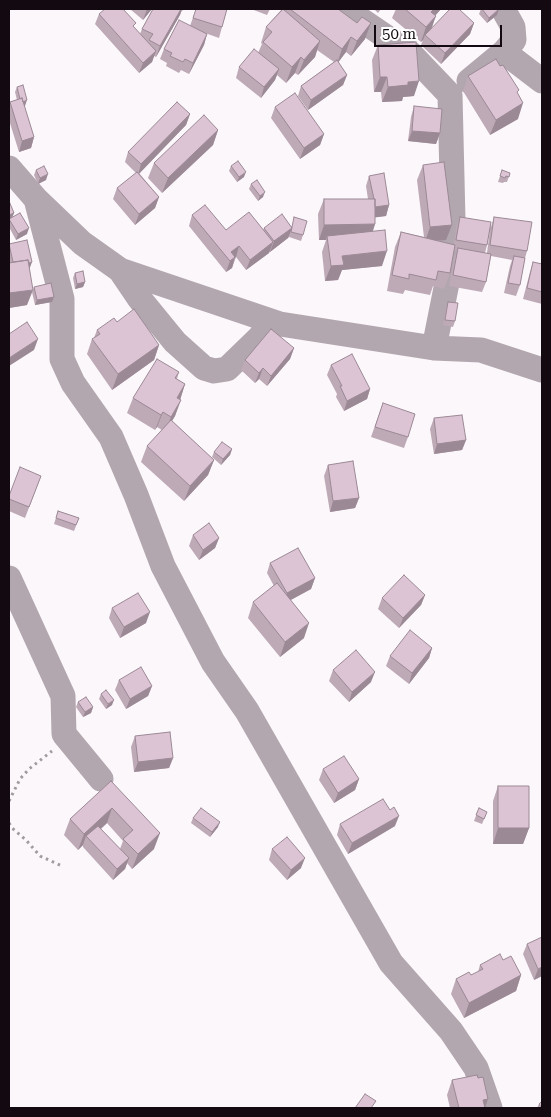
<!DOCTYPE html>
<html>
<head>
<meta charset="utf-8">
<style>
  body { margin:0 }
  #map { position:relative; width:551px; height:1117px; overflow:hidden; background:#fcf7fa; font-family:"Roboto Serif",serif }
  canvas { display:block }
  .frame { position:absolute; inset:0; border:10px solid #120a10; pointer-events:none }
  .scale { position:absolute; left:374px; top:25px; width:128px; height:22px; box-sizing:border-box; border:2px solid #120a10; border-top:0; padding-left:6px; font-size:15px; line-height:18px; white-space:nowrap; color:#120a10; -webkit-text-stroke:4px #fff; paint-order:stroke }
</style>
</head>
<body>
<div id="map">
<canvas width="551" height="1117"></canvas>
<div class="frame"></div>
<div class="scale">50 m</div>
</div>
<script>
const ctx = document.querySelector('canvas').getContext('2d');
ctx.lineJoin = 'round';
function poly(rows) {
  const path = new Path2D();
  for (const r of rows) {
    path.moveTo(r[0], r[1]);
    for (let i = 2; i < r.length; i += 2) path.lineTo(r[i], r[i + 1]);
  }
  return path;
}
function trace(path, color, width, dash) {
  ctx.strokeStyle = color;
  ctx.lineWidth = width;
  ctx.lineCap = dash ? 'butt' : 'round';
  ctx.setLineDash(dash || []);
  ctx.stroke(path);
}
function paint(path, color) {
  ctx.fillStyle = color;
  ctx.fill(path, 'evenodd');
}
const path = poly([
  [9,801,20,779,29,769,52,751],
  [9,823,12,828,26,840,40,856,62,866]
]);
const minor = poly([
  [345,9,410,53,450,95,453,220,452,258,434,348],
  [504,52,542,81],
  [469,81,504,52,514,40,513,27,503,9],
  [9,168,36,199,82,243,120,270,139,298,175,342,204,368,214,371,227,369,259,338,267,328,280,324,434,348,481,350,542,370],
  [36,199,62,299,62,359,73,383,111,437,136,495,163,566,213,662,247,711,391,963,451,1031,476,1068,490,1108],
  [120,270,280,324],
  [9,578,63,696,64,734,101,779]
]);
const wall = poly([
  [130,9,152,9,143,20],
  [153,9,184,9,182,11,182,10,180,15,156,57,154,56,152,62,139,73,95,24,99,14,134,27,140,34,142,29],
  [196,9,227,9,222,27,219,38,205,33,207,34,204,45,189,74,181,70,179,73,166,66,167,63,160,59,164,49,190,26],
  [251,9,270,9,267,15],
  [282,9,338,9,365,39,351,56,346,52,338,62,347,75,343,85,308,110,298,96,301,86,334,62,317,50,315,57,298,75,295,73,286,83,277,75,275,80,261,98,236,78,239,67,258,53,262,44,261,43,266,27],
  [374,9,381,9,378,13],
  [396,9,441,9,435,16,432,28,474,23,470,34,441,64,421,45,423,40,421,42,392,18],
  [481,9,499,9,497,15,487,23,479,14],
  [378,45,414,96,403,97,402,101,382,102,381,92,374,92,372,60],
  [468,76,518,94,518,119,490,135,463,91],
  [17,87,25,106,24,106,34,137,31,148,19,152,9,120,9,106,10,102,17,100,15,92],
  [414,106,440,133,436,144,408,141,411,117],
  [275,107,324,134,320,145,300,159,271,118],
  [190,114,186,125,139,173,159,197,155,208,135,225,113,199,117,188,136,173,125,162,128,152],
  [218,130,213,145,162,193,148,178,154,163],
  [423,165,446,240,438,241,454,245,456,227,460,217,491,227,494,217,527,251,525,258,520,285,516,296,504,293,510,266,512,260,491,256,486,282,482,292,449,286,454,258,457,251,454,250,450,273,444,289,433,286,430,295,405,290,403,294,387,291,395,247,401,232,424,237,417,180],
  [490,229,487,253,485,253,487,245],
  [231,166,244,177,237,182,229,171],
  [36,170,46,180,38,184,34,175],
  [502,170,510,173,507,182,504,182,503,183,498,182],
  [369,176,389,205,386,216,375,217,375,224,373,231,382,266,342,270,338,280,325,281,322,252,326,240,319,240,318,214,324,199,368,199,366,186],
  [251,184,263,197,258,201,249,189],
  [9,201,14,213,12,217,27,234,16,240,9,227],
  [192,215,226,230,263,230,264,228,291,226,303,235,301,241,289,237,288,238,270,252,270,251,269,253,246,270,236,257,232,268,226,272,189,226],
  [9,244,30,270,27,305,9,308],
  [533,262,542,264,542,304,523,299,530,272],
  [75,273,85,282,83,287,75,289,73,278],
  [34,287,54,297,52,302,35,305,32,292],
  [448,302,455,321,453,327,443,325,446,307],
  [117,322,159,345,154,360,112,390,87,354,92,339,94,338,97,330],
  [294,348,290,359,267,386,259,379,255,383,241,370,245,360],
  [331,365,370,389,367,399,344,411,336,397,337,394,327,375],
  [179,372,177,379,185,384,175,416,172,421,214,460,208,475,184,501,141,462,147,446,162,430,157,427,155,430,127,413,133,398],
  [383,403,408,437,404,448,371,437],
  [434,418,466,440,462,450,434,454,430,429],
  [232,449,230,455,221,465,212,457,214,452],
  [328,465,359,498,355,508,330,512,324,476],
  [41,476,25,518,9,511,9,496],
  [58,511,79,518,74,531,54,524],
  [193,535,219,538,215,548,199,560,189,546],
  [270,563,315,578,311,589,291,600,304,638,280,657,248,618,253,602,274,586,267,573],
  [425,595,421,605,399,628,378,609,382,598],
  [112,608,146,623,120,638,109,618],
  [432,648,429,658,409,684,386,666,390,656],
  [333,670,371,682,349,702,329,681],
  [119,680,152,686,148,696,126,709,115,690],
  [101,694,112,705,106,709,99,699],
  [78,702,93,707,91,713,83,717,76,707],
  [135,736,173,758,169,768,134,772,131,747],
  [323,769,359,779,355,790,334,803,319,780],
  [111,781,154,849,132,869,127,863,125,869,113,880,83,847,83,845,78,850,64,835,70,819],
  [107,823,123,841,120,849,101,829],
  [498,786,529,828,523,844,493,844,493,801],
  [479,808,487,812,482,824,474,821],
  [193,818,218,827,210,837,191,823],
  [340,824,395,826,348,854,337,835],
  [272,849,301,868,287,880,269,860],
  [527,944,542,976,534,980,523,954],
  [503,960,521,975,516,991,464,1018,451,994,456,979,471,975,478,972,480,965],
  [478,1078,485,1108,450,1108,447,1095,452,1080],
  [539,1104,542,1108,537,1108]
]);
const shadedWall = poly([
  [147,9,152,9,143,20],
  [181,9,182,9,180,15,156,57,160,46],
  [434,9,441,9,425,27,431,12],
  [499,9,497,15,487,23,489,18],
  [436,16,430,32,425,35,423,40,421,42,426,27],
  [371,23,365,39,351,56,357,41],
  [474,23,470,34,441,64,445,53],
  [207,34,204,45,189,74,193,63],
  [351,37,346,52,337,64,342,49],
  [320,41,315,57,298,75,304,60],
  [156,51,152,62,139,73,143,63],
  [301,57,295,73,286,83,292,67],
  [279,69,275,80,261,98,264,87],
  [347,75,343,85,308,110,311,100],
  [380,77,387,77,381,92,374,92],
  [419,81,414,96,403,97,402,101,382,102,388,87,408,82],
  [27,100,25,106,19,107,21,102],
  [523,103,518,119,490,135,496,120],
  [190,114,186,125,138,175,141,164],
  [218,130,213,145,162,193,168,178],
  [412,131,440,133,436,144,408,141],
  [324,134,320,145,300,159,304,148],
  [34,137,31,148,19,152,22,141],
  [246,172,244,177,237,182,239,177],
  [48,174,46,180,38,184,40,178],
  [265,192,263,197,258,201,260,196],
  [159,197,155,208,135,225,139,214],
  [389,205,386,216,371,218,375,207],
  [14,213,12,218,9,220,9,215],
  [375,224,370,239,327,236,326,240,319,240,324,225],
  [452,225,446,240,425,242,430,227],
  [29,228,27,234,16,240,18,234],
  [292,228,288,238,270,252,274,241],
  [273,242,269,253,246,270,250,260],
  [239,246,236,257,230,261,231,252],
  [387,251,382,266,342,270,338,280,325,281,331,266,342,256],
  [235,257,232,268,226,272,230,261],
  [32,262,28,273,14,266],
  [85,282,83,287,75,289,77,284],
  [33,290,27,305,9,308,9,293],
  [54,297,52,302,35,305,37,300],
  [38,339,34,350,9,366,9,358],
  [159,345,154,360,112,390,118,374],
  [294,348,290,359,267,386,271,376],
  [263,368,259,379,255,383,259,373],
  [185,384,180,400,177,398],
  [370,389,367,399,344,411,347,401],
  [181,400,175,416,165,432,171,417],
  [163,412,157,427,155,430,161,415],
  [466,440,462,450,434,454,437,444],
  [232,449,230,455,221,465,223,459],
  [214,460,208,475,184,501,190,486],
  [359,498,355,508,330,512,333,501],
  [219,538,215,548,199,560,203,550],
  [315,578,311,589,283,604,287,593],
  [425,595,421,605,399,628,403,618],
  [150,612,146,623,120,638,124,627],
  [309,623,304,638,280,657,285,642],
  [432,648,429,658,409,684,412,673],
  [375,672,371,682,349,702,352,692],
  [152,686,148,696,126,709,130,699],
  [114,700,112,705,106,709,108,704],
  [93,707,91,713,83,717,85,712],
  [173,758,169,768,134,772,138,762],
  [359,779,355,790,334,803,338,793],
  [112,808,107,823,89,839,86,836,83,845,78,850,84,834],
  [399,816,395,826,348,854,352,843],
  [220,822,218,827,210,837,212,832],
  [498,828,529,828,523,844,493,844],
  [160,833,154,849,132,869,138,854],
  [129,858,125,869,113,880,117,869],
  [305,858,301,868,287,880,291,870],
  [542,967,542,976,534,980,538,969],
  [521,975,516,991,464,1018,469,1003],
  [488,1099,485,1108,483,1100]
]);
const building = poly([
  [105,9,123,9,136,23,133,26,156,51,143,63,99,14,105,9],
  [153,9,181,9,160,46,149,40,153,34,142,29,153,9],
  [196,9,227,9,222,27,193,18,196,9],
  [283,9,320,41,304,60,301,57,292,67,263,42,272,32,266,27,283,9],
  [290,9,338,9,357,23,362,17,371,23,357,41,351,37,342,49,290,9],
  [405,9,434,9,431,12,436,16,426,27,405,9],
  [450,9,459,9,474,23,445,53,425,35,450,9],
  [482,9,499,9,489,18,482,9],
  [179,20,207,34,193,63,185,59,183,62,170,56,172,53,164,49,179,20],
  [416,42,419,81,408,82,408,85,388,87,387,77,380,77,378,45,416,42],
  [254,49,279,69,264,87,239,67,254,49],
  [496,59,500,66,503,65,519,90,517,92,523,103,496,120,468,76,496,59],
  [337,60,347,75,311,100,301,86,337,60],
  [23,85,27,100,23,102,22,98,20,99,17,87,23,85],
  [295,93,324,134,304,148,275,107,295,93],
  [22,98,34,137,22,141,10,102,22,98],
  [177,102,190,114,141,164,128,152,177,102],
  [414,106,442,109,440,133,412,131,414,106],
  [204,115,218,130,168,178,154,163,204,115],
  [238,161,246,172,239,177,231,166,238,161],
  [444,162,452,225,430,227,423,165,444,162],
  [44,166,48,174,40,178,36,170,44,166],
  [502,170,510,173,509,177,506,176,505,178,500,176,502,170],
  [137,172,159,197,139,214,117,188,137,172],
  [384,173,389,205,375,207,375,199,374,199,369,176,384,173],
  [257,180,265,192,260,196,251,184,257,180],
  [324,199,375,199,375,224,324,225,324,199],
  [9,201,14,213,9,215,9,201],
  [205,205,226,230,249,212,273,242,250,260,239,246,231,252,235,257,230,261,192,215,205,205],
  [20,213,29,228,18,234,9,219,20,213],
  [282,214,292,228,274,241,264,228,282,214],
  [294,217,307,221,303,235,291,232,294,217],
  [460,217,491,222,487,245,456,240,460,217],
  [494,217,532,222,527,251,490,245,494,217],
  [385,230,387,251,342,256,344,265,331,266,327,236,385,230],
  [401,232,455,245,450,273,438,271,436,280,409,274,409,279,392,275,401,232],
  [27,240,32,262,29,263,28,260,13,262,9,244,27,240],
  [458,248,491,254,486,282,453,275,458,248],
  [514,256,525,258,520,285,508,283,514,256],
  [28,260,33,290,9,293,9,263,28,260],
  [533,262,542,264,542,292,527,288,533,262],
  [83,271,85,282,77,284,75,273,83,271],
  [51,283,54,297,37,300,34,287,51,283],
  [448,302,458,303,455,321,445,320,448,302],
  [134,309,159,345,118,374,92,339,100,334,97,330,114,318,117,322,134,309],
  [27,322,38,339,9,358,9,334,27,322],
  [271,329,294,348,271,376,263,368,259,373,245,360,271,329],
  [352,354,370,389,347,401,340,386,342,386,331,365,352,354],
  [157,359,179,372,175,378,185,384,177,398,181,400,171,417,163,412,161,415,133,398,157,359],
  [383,403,415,414,408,437,375,427,383,403],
  [462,415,466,440,437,444,434,418,462,415],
  [171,420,214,460,190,486,147,446,171,420],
  [222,442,232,449,223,459,214,452,222,442],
  [353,461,359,498,333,501,328,465,353,461],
  [20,467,41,476,29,507,9,499,9,496,20,467],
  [58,511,79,518,76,525,56,518,58,511],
  [209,523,219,538,203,550,193,535,209,523],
  [298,548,315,578,287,593,270,563,298,548],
  [404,575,425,595,403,618,382,598,404,575],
  [277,583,309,623,285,642,253,602,277,583],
  [138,593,150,612,124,627,112,608,138,593],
  [410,630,432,648,412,673,390,656,410,630],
  [356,650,375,672,352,692,333,670,356,650],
  [141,667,152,686,130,699,119,680,141,667],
  [106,690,114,700,108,704,101,694,106,690],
  [86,697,93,707,85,712,78,702,86,697],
  [170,732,173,758,138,762,135,736,170,732],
  [344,756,359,779,338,793,323,769,344,756],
  [111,781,160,833,138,854,123,839,133,830,112,808,84,834,70,819,111,781],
  [498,786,529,786,529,828,498,828,498,786],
  [383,799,390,810,394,807,399,816,352,843,340,824,383,799],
  [201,808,220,822,212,832,193,818,201,808],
  [479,808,487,812,484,819,476,815,479,808],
  [98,826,129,858,117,869,86,836,98,826],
  [287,837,305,858,291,870,272,849,287,837],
  [542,937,542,967,538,969,527,944,542,937],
  [500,954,503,960,511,956,521,975,469,1003,456,979,469,972,471,975,483,969,480,965,500,954],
  [477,1075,478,1078,483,1077,488,1099,483,1100,485,1108,459,1108,452,1080,477,1075],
  [365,1094,376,1101,371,1108,355,1108,365,1094],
  [542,1101,542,1108,539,1104,542,1101]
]);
trace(path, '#a19b9f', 3, [2.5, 4]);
trace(minor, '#b2a7af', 25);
paint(wall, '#bea9b7');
paint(shadedWall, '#9b8995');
paint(building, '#ddc4d5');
trace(building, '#9b8995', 1);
</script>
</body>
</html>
